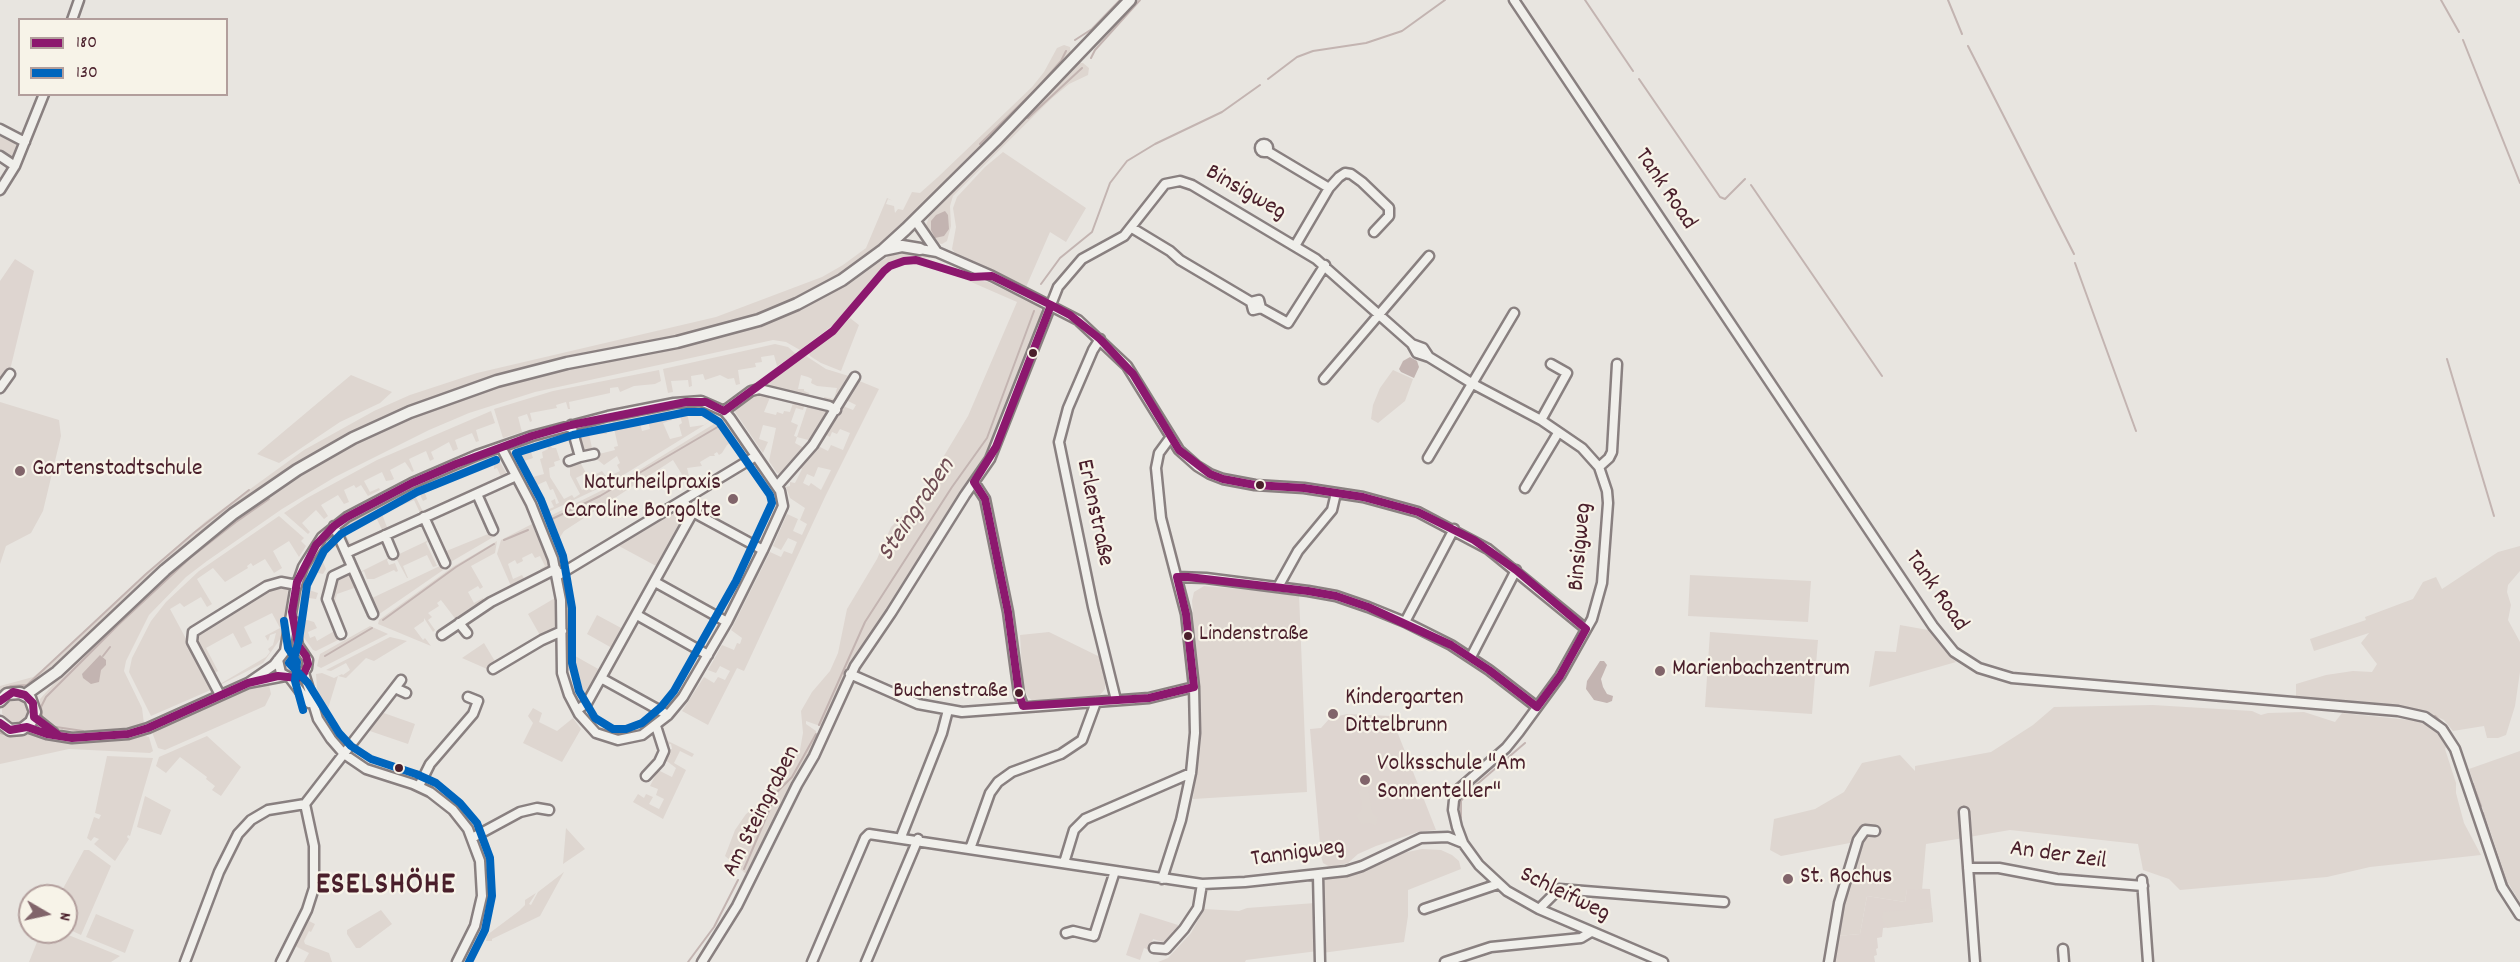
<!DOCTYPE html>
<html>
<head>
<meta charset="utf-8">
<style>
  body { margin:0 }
  #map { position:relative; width:2520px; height:962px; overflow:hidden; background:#e8e5e0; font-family:Dekko,sans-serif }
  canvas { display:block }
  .legend { position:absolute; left:18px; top:18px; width:210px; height:78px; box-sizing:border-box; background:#f7f3e8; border:2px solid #b29e9c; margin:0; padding:8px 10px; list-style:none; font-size:18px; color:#4a1f2b }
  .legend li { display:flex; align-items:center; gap:12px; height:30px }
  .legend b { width:30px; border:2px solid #b29e9c }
  .north { position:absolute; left:18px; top:884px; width:60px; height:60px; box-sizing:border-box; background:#f7f3e8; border:2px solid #b29e9c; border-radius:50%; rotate:99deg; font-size:16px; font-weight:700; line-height:24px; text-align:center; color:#4a1f2b }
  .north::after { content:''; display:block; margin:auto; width:21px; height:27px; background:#81646a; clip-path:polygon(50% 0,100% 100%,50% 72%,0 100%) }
</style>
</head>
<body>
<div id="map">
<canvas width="2520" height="962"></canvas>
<ul class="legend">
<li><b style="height:8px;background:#8c186e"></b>180</li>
<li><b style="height:8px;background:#0065bd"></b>130</li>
</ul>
<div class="north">N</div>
</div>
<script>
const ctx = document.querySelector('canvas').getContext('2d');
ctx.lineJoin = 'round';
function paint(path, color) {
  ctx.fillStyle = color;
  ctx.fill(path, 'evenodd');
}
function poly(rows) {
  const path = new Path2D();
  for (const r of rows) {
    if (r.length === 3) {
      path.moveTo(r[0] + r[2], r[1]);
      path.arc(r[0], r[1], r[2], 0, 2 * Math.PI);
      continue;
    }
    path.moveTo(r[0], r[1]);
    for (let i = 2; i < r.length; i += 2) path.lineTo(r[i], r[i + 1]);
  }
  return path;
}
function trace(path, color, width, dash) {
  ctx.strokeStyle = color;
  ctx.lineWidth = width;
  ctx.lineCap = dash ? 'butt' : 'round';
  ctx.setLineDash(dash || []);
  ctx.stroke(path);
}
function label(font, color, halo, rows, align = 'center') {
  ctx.font = font + ' Dekko,sans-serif';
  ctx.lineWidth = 4.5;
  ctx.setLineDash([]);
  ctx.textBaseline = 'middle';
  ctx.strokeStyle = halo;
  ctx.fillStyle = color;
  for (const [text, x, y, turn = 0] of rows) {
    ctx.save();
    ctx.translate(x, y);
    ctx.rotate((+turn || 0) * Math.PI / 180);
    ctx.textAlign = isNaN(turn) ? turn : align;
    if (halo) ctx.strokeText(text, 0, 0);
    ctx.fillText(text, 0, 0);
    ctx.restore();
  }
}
const built = poly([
  [15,259,34,271,11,366,0,383,0,281],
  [1347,714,1391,716,1436,830,1418,832,1376,846,1358,854,1348,863,1330,867,1323,863,1321,856,1310,729,1321,728,1330,718],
  [1907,888,1930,889,1933,922,1883,928,1882,937,1877,938,1878,948,1876,949,1877,955,1874,956,1875,962,1832,962,1837,936,1860,934,1867,896,1905,902],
  [1140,913,1178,925,1176,931,1173,931,1169,944,1153,939,1149,950,1144,948,1140,960,1126,955]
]);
const green = poly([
  [1064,45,1070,47,1071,55,999,131,908,220,841,276,774,310,716,329,479,382,408,408,292,469,36,684,27,689,0,695,0,686,33,677,48,665,143,576,206,521,304,450,374,411,410,395,477,373,716,317,822,277,843,265,866,248,887,198,893,201,888,199,886,204,894,206,895,213,898,209,903,210,912,192,920,193,938,177,1032,87,1044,72,1057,48],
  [1079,63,1083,63,1089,68,1088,75,1069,84,1051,99,953,196,950,206,951,226,947,241,942,244,936,243,925,228,929,217,1071,68],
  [0,134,15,142,17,150,14,156,7,157,0,153],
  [1003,152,1086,208,1066,242,1050,232,1026,287,957,256,952,249,956,227,953,208,957,197,985,167],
  [899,250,912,250,930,256,930,258,902,259,885,267,837,322,800,350,786,342,773,340,535,392,469,413,429,430,335,477,282,509,207,561,186,577,149,615,126,661,124,671,142,708,144,724,115,731,77,734,59,731,41,719,39,713,40,699,69,667,173,569,226,525,288,481,354,443,392,424,474,392,794,310,828,294],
  [962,278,988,282,1040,307,1042,313,1035,330,1037,331,991,451,968,482,915,570,848,672,824,723,820,726,806,721,806,724,816,731,817,738,751,872,745,873,725,856,735,830,746,814,763,801,778,775,800,750,803,733,801,711,812,692,830,671,838,653,847,609,877,559,891,527,910,508,924,489,968,416,1017,302],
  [850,318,859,325,841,371,821,363,810,356,809,353,838,331],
  [775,344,788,347,796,354,777,366,774,355,761,357,762,362,755,363,756,367,738,370,740,384,736,385,734,378,728,379,720,375,705,380,703,374,691,376,692,386,689,387,688,380,671,381,673,392,668,393,663,369],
  [806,356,826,369,852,377,836,402,823,401,824,397,834,399,837,388,817,386,811,383,812,379,808,377,801,375,798,389,804,389,804,391,809,393,808,397,767,386,767,383],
  [659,370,661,381,655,384,634,386,620,392,618,387,610,388,610,393,569,402,570,409,568,409,566,402,556,405,557,408,530,413,532,421,530,422,527,414,518,417,522,432,503,438,494,409,553,391],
  [1393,370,1413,379,1405,401,1378,423,1371,419,1373,405,1380,388],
  [351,375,392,392,380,403,340,422,279,463,257,454],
  [857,380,879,389,825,497,744,671,737,668,708,725,682,711,704,677,714,683,718,677,725,680,730,671,720,666,716,673,708,670,722,645,734,650,737,643,740,644,742,638,731,630,770,552,781,557,784,551,792,554,797,542,788,538,781,550,773,546,787,514,798,519,793,531,802,535,807,524,800,520,805,508,790,498,786,487,790,486,790,482,795,483,802,469,799,467,816,445,828,451,831,445,843,450,850,433,840,429,837,434,832,432,830,437,825,434,843,406,853,410,856,405,846,400],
  [818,467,831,470,821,490,811,483,809,486,803,483,807,474,814,477],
  [757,392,771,395,764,412,776,415,777,412,783,414,784,411,790,412,794,400,805,403,803,410,796,408,791,422,798,425,794,436,797,437,808,404,828,411,812,441,797,437,795,443,806,449,782,475,777,473,769,461,776,428,763,425,759,439,768,442,763,453,735,412,736,407],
  [0,402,59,420,61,436,43,511,31,533,6,546,0,564],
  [697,406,713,410,702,416,700,411,687,412,690,427,704,425,719,416,612,482,544,514,542,512,554,507,551,501,555,499,556,504,559,503,553,489,550,490,546,481,533,487,537,496,534,498,513,455,518,446,528,443,533,458,524,461,529,478,544,474,540,459,543,458,542,452,548,449,547,445,550,444,552,448,556,448,560,460,554,462,555,466,549,468,550,477,564,499,572,495,574,498,580,494,570,475,570,464,580,462,586,473,576,478,582,490,593,485,590,477,602,471,605,475,609,476,620,471,617,465,620,463,617,456,604,465,588,452,583,451,577,433,578,428,604,422,607,434,600,434,597,430,589,434,592,448,597,447,599,454,615,450,614,447,618,446,612,420,638,415,642,431,650,429,646,413,669,410,672,420,663,423,670,439,682,436,679,425,682,423,678,408],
  [491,411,495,423,476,430,479,441,476,442,472,433,455,440,458,449,453,451,449,442,431,452,434,459,430,461,426,451,409,459,414,471,412,472,405,462,390,470,394,479,392,480,386,481,382,472,364,481,370,492,379,488,380,490,368,496,361,485,356,488,354,485,344,490,349,502,344,504,338,495,321,505,328,516,324,519,316,510,302,523,310,532,308,534,284,513,307,498,377,460],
  [722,419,725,420,747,453,742,456,744,453,735,440,727,445,722,453,719,455,717,452,714,454,715,456,710,456,700,462,702,466,687,468,689,476,685,478,686,481,673,460,564,531,560,537,560,546,563,552,559,551,546,518,623,480],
  [485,458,500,462,508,476,502,479,497,468,494,469,494,463,491,463,425,493,427,499,423,501,416,487],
  [412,489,424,514,421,515,414,500,382,514,388,530,383,532,376,517,344,532,352,546,347,545,341,527],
  [675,509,682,510,687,516,658,567,617,545],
  [279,516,304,538,301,541,306,546,299,557,289,541,273,551,282,568,274,573,265,559,253,566,251,563,247,566,248,568,225,582,213,568,197,579,212,604,207,607,201,597,184,607,180,603,170,609,213,689,151,716,129,672,132,658,151,621,166,602,199,571],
  [532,524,549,565,541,571,540,569,545,566,540,556,535,558,532,553,522,558,523,561,517,564,515,560,508,564,513,579,522,575,525,580,511,586,497,554,501,540],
  [493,532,495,536,449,563,444,552],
  [328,539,335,539,339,545,320,555,326,569,323,574,314,572,310,581,303,579,312,561],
  [431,539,426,543,437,566,433,567,427,555,403,566,408,578,407,578,395,556],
  [497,541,495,553,471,566,483,587,480,589,478,586,468,592,474,603,483,598,485,602,457,621,441,600,437,603,439,606,428,613,432,617,428,620,435,630,433,632,424,618,424,621,414,628,423,640,425,638,431,646,378,624,379,620,454,566],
  [2520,546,2520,571,2508,585,2507,592,2511,605,2508,620,2520,642,2520,672,2515,706,2506,735,2498,738,2487,738,2484,726,2453,731,2444,720,2426,712,2398,707,2296,700,2296,684,2326,675,2353,671,2372,672,2377,664,2361,643,2369,633,2314,651,2310,639,2366,620,2365,617,2413,599,2423,582,2436,577,2442,589,2498,552],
  [390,557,387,560,389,565,395,563,398,571,396,572,394,570,374,579,367,579,364,571,358,573],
  [442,565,446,566,446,568,375,617,370,599],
  [348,573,352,576,357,587,337,594,335,601,331,603,335,580],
  [1690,575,1811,581,1808,622,1688,616],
  [302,584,306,586,306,588,302,588,301,591,309,590,318,593,316,599,309,598,304,619,314,622,317,628,308,632,310,638,315,636,317,641,336,630,342,638,316,651,313,650,302,635,300,626,298,604],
  [282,586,288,590,283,635,263,663,220,685,217,679,220,684,266,657,270,652,268,649,273,645,276,633,270,635,268,641,265,636,280,628,272,613,244,627,252,643,241,648,233,633,206,648,218,671,213,674,195,639,196,634,268,590],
  [1204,586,1299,594,1307,792,1193,799,1201,725,1192,601,1194,592],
  [555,598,557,625,541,637,528,614],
  [597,615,623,629,612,648,587,634],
  [1900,625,1928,630,1956,662,1869,687,1875,651,1896,652],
  [370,626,388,634,321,668,317,666,320,654],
  [1049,632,1100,657,1105,683,1105,689,1100,695,1033,701,1028,697,1023,687,1020,635],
  [1710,632,1818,640,1812,714,1705,707],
  [390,637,407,641,374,661,366,658,346,678,338,676,326,715,317,688,316,674,322,673,334,678,342,674,343,675,350,670,346,663,331,671,326,670],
  [484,643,496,663,487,669,462,658],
  [568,652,600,670,586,698,578,698,576,692,569,669],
  [293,664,10],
  [268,680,271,694,265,706,165,750,158,748,152,732,205,706],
  [16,711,14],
  [2153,705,2252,711,2261,715,2268,713,2304,712,2335,722,2342,713,2420,721,2437,731,2447,745,2445,749,2456,783,2456,793,2464,823,2481,855,2370,867,2327,877,2180,890,2169,879,2143,870,2138,844,2010,830,1969,837,1966,807,1961,807,1964,838,1926,844,1922,890,1907,889,1905,902,1867,896,1860,934,1837,936,1846,894,1864,837,1876,828,1864,828,1850,843,1781,856,1770,850,1774,819,1815,809,1844,792,1862,763,1900,755,1915,771,1915,766,1991,752,2033,725,2054,707],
  [533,708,542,713,539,722,557,731,573,718,581,729,562,762,523,743,533,723,528,716],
  [381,712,415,724,408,744,367,730],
  [0,728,28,731,75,742,141,735,149,737,153,751,150,753,69,749,0,764],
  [207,736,241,767,221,796,212,790,215,786,206,779,207,777,180,757,166,773,156,766,159,757],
  [664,739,694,754,692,757,680,751,674,763,686,770,663,819,633,802,638,794,644,798,646,794,653,797,649,804,659,809,664,799,656,795,658,789,650,786,658,770,672,777,676,768,664,759,667,750,672,749,671,744,666,745],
  [2520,751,2520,903,2507,881,2469,769],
  [107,756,153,758,130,836,128,835,127,837,129,839,115,861,94,844,99,839,94,837,91,841,87,838,94,817,99,819,101,815,95,813],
  [1368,787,1372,812,1378,817,1376,826,1369,823,1361,824,1356,816,1361,810,1362,803,1358,791],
  [145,796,171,810,161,835,137,827],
  [566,828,585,849,563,864],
  [1422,849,1441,850,1452,855,1459,861,1461,869,1408,890,1408,916,1404,942,1322,953,1320,879,1354,875,1398,854],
  [84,850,89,850,111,866,81,935,66,928,66,896,59,896],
  [564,872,540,916,492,939,492,941,486,941,487,935,519,911,525,905,525,900,536,893,529,904,531,905,538,892],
  [1315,903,1318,951,1246,960,1245,962,1158,962,1168,958,1191,933,1204,909,1239,911,1247,908],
  [1932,908,1933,922,1887,928,1882,921,1883,912],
  [381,910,392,924,360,948,356,948,347,934,347,930],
  [96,914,134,930,125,953,86,937],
  [309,921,315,924,311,932,309,931,304,941,305,944,329,953,332,962,304,962,309,953,295,946],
  [41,932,61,932,120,956,111,962,29,962]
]);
const water = poly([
  [945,211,948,215,949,229,944,236,935,238,931,230,931,221,936,215],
  [1410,357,1417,361,1419,367,1414,378,1401,372,1399,369,1403,361],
  [100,655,106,660,106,665,101,670,99,682,91,684,83,678,82,674],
  [1600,661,1604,661,1607,665,1601,679,1603,687,1607,694,1613,696,1612,701,1607,703,1594,700,1586,689,1587,681]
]);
const stream = poly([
  [1585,0,1633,71],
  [1948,0,1962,34],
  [2441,0,2459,32],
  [1075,40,1092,29,1120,0],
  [2463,40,2520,183],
  [1968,46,2074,254],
  [1091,58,1095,50,1140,0],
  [1268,79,1297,57,1313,51,1366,43,1402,31,1445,0],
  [1639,79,1720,197,1725,199,1745,179],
  [1028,118,1082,68],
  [980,144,1039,86,1061,61,1066,51],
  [1751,185,1882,376],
  [2075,263,2136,431],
  [1041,284,1060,258,1092,232,1110,183,1127,161,1155,144,1222,112,1260,85],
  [2447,359,2494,516],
  [550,520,600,496,721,425],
  [504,540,528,530],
  [383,620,456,567,494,544],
  [103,656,110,647],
  [325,656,372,628],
  [0,691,11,686,27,685,146,574,195,532,249,490],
  [42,716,41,707,46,697,118,625,190,558,236,522,269,499],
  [2435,716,2448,728],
  [819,725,865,622,952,487,987,438,1034,311],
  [56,727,83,731],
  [0,733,12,736,23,735],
  [2473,784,2481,806],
  [2483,813,2490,836],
  [1461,818,1461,801,1468,792,1525,743],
  [2492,842,2509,889,2520,906],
  [744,869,777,792,792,777,816,734],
  [688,962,714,927,738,880]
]);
const minor = poly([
  [1514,0,1933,626,1954,652,1979,668,2012,678,2398,711,2425,717,2442,729,2455,749,2502,887,2520,915],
  [72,20,79,0],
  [0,129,25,142],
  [1264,148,4],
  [1267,151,1329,188],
  [0,156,15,166],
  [0,190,15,166,44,94],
  [915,220,937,252],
  [1132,228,1170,251,1180,260,1251,302],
  [1295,246,1329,188,1339,177,1345,173,1351,174,1362,182,1389,208,1389,216,1374,232],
  [920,249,937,252,992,276,1078,320,1127,366,1179,450,1197,466,1210,474,1223,479,1255,485,1304,488,1363,497,1418,512,1488,549,1586,629],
  [1259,300,1261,308,1253,310,1251,302,1259,300],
  [1261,308,1288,323,1325,265],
  [1100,339,1093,350,1068,408,1059,442,1093,607,1116,700],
  [1429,357,1473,384,1541,420,1582,448,1599,467,1607,491,1608,503,1602,583,1592,619,1560,676,1519,732,1506,748,1459,789,1454,800,1453,810,1457,827,1463,843,1479,865,1507,891,1539,909,1663,962],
  [1324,379,1429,256],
  [0,388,10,374],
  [724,411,751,391,759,389,829,406,836,410],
  [1541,420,1567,373,1551,364],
  [571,425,580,457,594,454],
  [1428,458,1514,313],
  [569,461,580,457],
  [1599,467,1609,458,1612,452,1617,364],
  [974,482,985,499,1008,612,1019,694,1023,706],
  [777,486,813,445,855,377],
  [1525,488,1558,433],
  [477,494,493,530],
  [683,500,689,510,763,550],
  [424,517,445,563],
  [334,526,373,614],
  [385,535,393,554],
  [346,553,516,476],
  [557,576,756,456],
  [1177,577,1206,578,1308,591,1336,596,1368,607,1405,622,1451,645,1489,670,1537,707],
  [655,582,727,622],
  [1278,587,1298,551,1332,510,1336,493],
  [637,615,708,655],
  [1405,622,1454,529],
  [459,623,467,633],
  [341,634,327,599,333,576,352,567],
  [442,635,491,602,556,569],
  [1471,657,1516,570],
  [278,660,281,673,290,678,301,676,307,668,308,660,298,645,294,621],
  [493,669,542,640,562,631],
  [304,673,318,719,331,739,344,754,366,769,413,784,430,792,453,810,468,829,480,861,482,896,475,926,457,962],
  [850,674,918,704,962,712,1149,698,1194,687],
  [290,678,309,703],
  [601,678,668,715],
  [248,683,274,665,285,651,295,590,303,567,322,537,347,517,412,483,456,464,477,455,532,436,608,416,674,403,701,401,724,411,730,418,780,491,783,506,763,550,727,622,683,697,668,715,642,735,618,740,596,733,579,714,569,695,562,673,561,600,553,559,531,504,501,447],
  [395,688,406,693],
  [220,695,192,642,193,632,267,586,281,582,297,585],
  [577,710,587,703,693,512],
  [34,717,54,733],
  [27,727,47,734,72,738,128,734,148,728,248,683,285,676],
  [646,776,659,762,664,751,656,726],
  [419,786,430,764,473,714,478,701,468,697],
  [1964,812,1975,962],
  [901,837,942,733,948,710],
  [472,838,520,812,537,808,549,810],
  [970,849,990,793,998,782,1012,772,1061,754,1082,740,1096,702],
  [1064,863,1074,830,1085,819,1191,773],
  [1968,868,1999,868,2057,879,2143,886],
  [1318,875,1320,962],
  [1162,879,1181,820,1191,773,1195,733,1194,687,1186,614,1161,518,1156,468,1159,453,1170,438],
  [2142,880,2148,962],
  [1424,909,1498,884],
  [1539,909,1559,889,1724,902],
  [1066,933,1073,931,1094,936,1115,871],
  [1154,948,1166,949,1184,929,1198,908,1202,884],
  [2063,949,2064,962],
  [185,962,219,872,238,834,251,820,268,810,305,804],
  [281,962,307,910,314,888,314,846,305,804,401,680],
  [702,962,737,906,797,785,814,756,855,666,891,613,965,495,990,459,1058,287,1082,259,1124,236,1165,184,1180,181,1192,185,1316,259,1412,344,1417,353,1429,357,1423,348,1412,344],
  [812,962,865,838,869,834,1202,884,1245,882,1346,871,1362,866,1421,838,1448,837,1463,843],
  [866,962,918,839],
  [1445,962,1491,947,1581,938,1591,932],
  [1829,962,1839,903,1858,840,1865,830,1875,831]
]);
const major = poly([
  [883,250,902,246,920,249],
  [25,695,57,672,165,570,233,514,297,470,353,438,410,412,497,381,567,363,677,342,759,320,797,304,842,280,883,250,906,229,995,141,1130,0],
  [0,701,7,694,20,693,30,698,35,712,31,722,22,729,10,730,0,722]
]);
const bus1 = poly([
  [1051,305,1070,315,1100,339,1133,374,1179,450,1210,474,1223,479,1255,485,1304,488,1363,497,1418,512,1474,540,1516,570,1586,629,1560,676,1537,707,1489,670,1451,645,1368,607,1336,596,1308,591,1188,577,1177,577,1186,614,1194,687,1149,698,1023,706,1019,694,1008,612,985,499,974,482,996,447,1051,305],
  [724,411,833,331,884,271,890,266,904,261,916,260,971,277,992,276,1051,305],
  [0,701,13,692,25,695,33,703,34,717,58,735],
  [0,723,10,730,27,727,47,734,72,738,128,734,148,728,248,683,278,676,298,678,304,673,308,664,306,656,298,645,292,612,297,582,316,545,334,526,347,517,412,483,456,464,532,436,571,425,686,402,706,402,724,411]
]);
const bus2 = poly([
  [687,412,703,412,719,422,770,495,772,503,736,581,674,691,661,707,642,723,626,729,613,729,595,718,579,691,572,663,572,608,563,556,541,500,516,453,573,435,687,412],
  [284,621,288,648,297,662,295,681,303,710],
  [469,962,485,930,492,896,490,858,477,823,460,803,436,783,416,774,371,759,351,746,339,733,308,683,289,663,295,655,299,640,307,585,324,551,341,534,417,492,496,460]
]);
const markers = [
  [1033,353,5,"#4a1f2b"],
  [20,471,6,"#81646a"],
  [1260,485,5,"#4a1f2b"],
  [733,499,6,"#81646a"],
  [1188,636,5,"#4a1f2b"],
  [1660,671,6,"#81646a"],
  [1019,693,5,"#4a1f2b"],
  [1333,714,6,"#81646a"],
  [399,768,5,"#4a1f2b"],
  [1365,780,6,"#81646a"],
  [1788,879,6,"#81646a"]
];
const busNames = [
  ["Lindenstraße",1199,636],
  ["Buchenstraße",1008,693,"right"]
];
const streetNames = [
  ["Tank Road",1664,190,56],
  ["Binsigweg",1245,194,30],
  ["Erlenstraße",1093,513,78],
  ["Binsigweg",1582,547,-85],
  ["Tank Road",1935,592,55],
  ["Am Steingraben",763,812,-63],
  ["Tannigweg",1298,855,-8],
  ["An der Zeil",2058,857,8],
  ["Schleifweg",1564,896,26]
];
const poiNames = [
  ["Gartenstadtschule",32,471],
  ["Naturheilpraxis",721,485,"right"],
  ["Caroline Borgolte",721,513,"right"],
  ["Marienbachzentrum",1672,671],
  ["Kindergarten",1345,700],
  ["Dittelbrunn",1345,728],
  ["Volksschule \"Am",1377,766],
  ["Sonnenteller\"",1377,794],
  ["St. Rochus",1800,879]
];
const waterNames = [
  ["Steingraben",918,511,-56]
];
const districtNames = [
  ["ESELSHÖHE",386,888]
];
paint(built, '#ded5d0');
paint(green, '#ded6d0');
paint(water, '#c3b4b1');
trace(stream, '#c3b4b1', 2);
trace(minor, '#898080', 13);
trace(major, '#898080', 15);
trace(minor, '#f0efeb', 8);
trace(major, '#f0efeb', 10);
trace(bus1, '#8c186e', 8);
trace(bus2, '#0065bd', 8);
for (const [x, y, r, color] of markers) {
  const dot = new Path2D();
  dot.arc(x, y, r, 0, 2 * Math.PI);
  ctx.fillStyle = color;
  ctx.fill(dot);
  trace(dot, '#f7f3e8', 2);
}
label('22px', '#4a1f2b', '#f7f3e8', busNames, 'left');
label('24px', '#4a1f2b', '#f7f3e8', streetNames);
label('24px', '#4a1f2b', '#f7f3e8', poiNames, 'left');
label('italic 26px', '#6f4c53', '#f7f3e8', waterNames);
ctx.letterSpacing = '1.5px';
label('bold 30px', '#4a1f2b', '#f7f3e8', districtNames);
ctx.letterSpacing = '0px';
</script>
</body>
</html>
